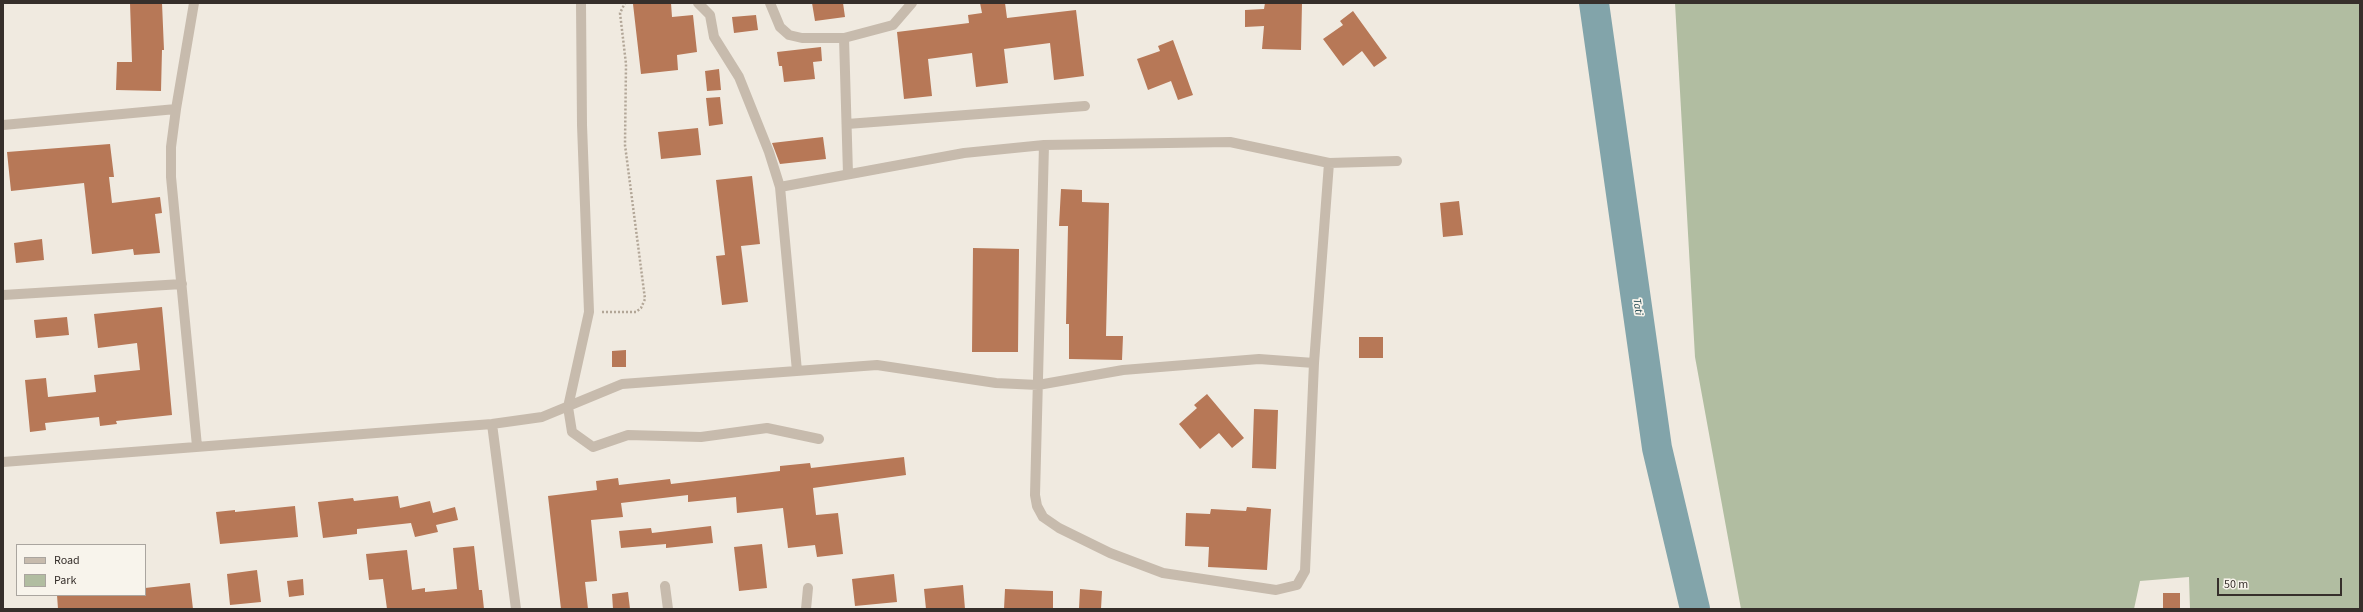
<!DOCTYPE html>
<html>
<head>
<meta charset="utf-8">
<style>
  body { margin:0 }
  #map { position:relative; width:2363px; height:612px; overflow:hidden; background:#f0eae0; font-family:"Source Sans 3",sans-serif }
  canvas { display:block }
  .frame { position:absolute; inset:0; border:4px solid #362f2b; pointer-events:none }
  .legend { position:absolute; left:16px; top:544px; width:130px; height:52px; box-sizing:border-box; background:#f8f4ec; border:1px solid #aaa59f; margin:0; padding:5px 7px; list-style:none; font-size:12px; color:#362f2b }
  .legend li { display:flex; align-items:center; gap:8px; height:20px }
  .legend b { width:20px; border:1px solid #aaa59f }
  .scale { position:absolute; left:2217px; top:578px; width:125px; height:18px; box-sizing:border-box; border:2px solid #362f2b; border-top:0; padding-left:5px; font-size:12px; line-height:14px; white-space:nowrap; color:#362f2b; -webkit-text-stroke:3px #f8f4ec; paint-order:stroke }
</style>
</head>
<body>
<div id="map">
<canvas width="2363" height="612"></canvas>
<div class="frame"></div>
<ul class="legend">
<li><b style="height:5px;background:#c7bbad"></b>Road</li>
<li><b style="height:11px;background:#b1bda1"></b>Park</li>
</ul>
<div class="scale">50 m</div>
</div>
<script>
const ctx = document.querySelector('canvas').getContext('2d');
ctx.lineJoin = 'round';
function paint(path, color) {
  ctx.fillStyle = color;
  ctx.fill(path, 'evenodd');
}
function poly(rows) {
  const path = new Path2D();
  for (const r of rows) {
    path.moveTo(r[0], r[1]);
    for (let i = 2; i < r.length; i += 2) path.lineTo(r[i], r[i + 1]);
  }
  return path;
}
function trace(path, color, width, dash) {
  ctx.strokeStyle = color;
  ctx.lineWidth = width;
  ctx.lineCap = dash ? 'butt' : 'round';
  ctx.setLineDash(dash || []);
  ctx.stroke(path);
}
function label(font, color, halo, rows, align = 'center') {
  ctx.font = font + ' "Source Sans 3",sans-serif';
  ctx.lineWidth = 3.5;
  ctx.setLineDash([]);
  ctx.textBaseline = 'middle';
  ctx.strokeStyle = halo;
  ctx.fillStyle = color;
  for (const [text, x, y, turn = 0] of rows) {
    ctx.save();
    ctx.translate(x, y);
    ctx.rotate((+turn || 0) * Math.PI / 180);
    ctx.textAlign = isNaN(turn) ? turn : align;
    if (halo) ctx.strokeText(text, 0, 0);
    ctx.fillText(text, 0, 0);
    ctx.restore();
  }
}
const green = poly([
  [1675,3,2360,3,2360,609,2190,609,2189,577,2140,581,2134,609,1741,609,1695,357]
]);
const river = poly([
  [1594,3,1657,448,1695,609]
]);
const building = poly([
  [130,3,162,3,164,50,162,50,161,91,116,90,117,62,132,62],
  [644,3,671,3,672,17,693,15,697,52,677,55,678,70,641,74,633,4],
  [812,3,843,3,845,17,815,21],
  [980,3,1005,3,1007,18,1076,10,1084,76,1054,80,1050,43,1004,49,1008,83,976,87,972,53,928,59,932,96,904,99,897,32,969,23,968,15,982,13],
  [1265,3,1302,3,1301,50,1262,49,1264,26,1245,27,1245,10,1264,9],
  [1353,11,1387,58,1374,67,1362,51,1343,66,1323,39,1343,25,1340,21],
  [756,15,758,30,734,33,732,17],
  [1173,40,1193,95,1178,100,1171,81,1148,90,1137,59,1160,51,1158,46],
  [821,47,822,61,813,62,815,79,784,82,782,66,779,66,777,52],
  [719,69,721,90,707,91,705,71],
  [720,97,723,124,709,126,706,98],
  [698,128,701,155,661,159,658,132],
  [823,137,826,159,780,164,772,143],
  [110,144,114,177,109,177,112,203,160,197,162,213,155,214,160,253,134,255,133,249,92,254,84,183,11,191,7,152],
  [752,176,760,244,741,246,748,302,722,305,716,256,725,255,716,180],
  [1061,189,1082,190,1082,202,1109,203,1106,336,1123,336,1122,360,1069,359,1069,324,1066,324,1068,226,1059,226],
  [1459,201,1463,235,1443,237,1440,203],
  [42,239,44,260,16,263,14,243],
  [973,248,1019,249,1018,352,972,352],
  [162,307,172,415,116,421,117,424,100,426,99,417,45,423,46,430,30,432,25,380,46,378,48,397,96,392,94,375,140,370,137,343,98,348,94,314],
  [67,317,69,335,36,338,34,320],
  [1359,337,1383,337,1383,358,1359,358],
  [626,350,626,367,612,367,612,351],
  [1207,394,1244,438,1232,448,1219,433,1200,449,1179,424,1197,408,1194,405],
  [1254,409,1278,410,1276,469,1252,468],
  [904,457,906,475,813,488,816,515,838,513,843,554,817,557,815,545,788,548,783,508,737,513,736,497,688,502,688,495,621,503,623,517,591,520,597,581,585,582,588,609,561,609,548,496,597,490,596,481,618,478,619,485,670,479,671,484,780,471,780,466,810,463,811,468],
  [398,496,400,508,430,501,433,513,455,507,458,520,436,525,438,532,415,537,411,523,357,529,357,534,323,538,318,502,353,498,354,501],
  [295,506,298,537,220,544,216,512,235,510,235,512],
  [1247,507,1271,509,1267,570,1208,567,1209,547,1185,546,1186,513,1210,514,1211,509,1246,511],
  [711,526,713,543,666,548,666,544,621,548,619,531,651,528,652,533],
  [762,544,767,588,739,591,734,547],
  [474,546,479,590,482,590,484,609,387,609,383,579,369,580,366,554,407,550,412,590,425,588,425,592,457,589,453,548],
  [257,570,261,602,230,605,227,574],
  [894,574,897,602,855,606,852,579],
  [303,579,304,595,289,597,287,581],
  [190,583,193,609,58,609,57,595,145,595,145,588],
  [963,585,965,609,926,609,924,589],
  [1005,589,1053,591,1053,609,1004,609],
  [1080,589,1102,591,1101,609,1079,609],
  [628,592,630,609,613,609,612,594],
  [2163,593,2180,593,2180,609,2163,609]
]);
const path = poly([
  [602,312,636,312,641,308,645,299,625,145,626,64,620,13,625,3]
]);
const minor = poly([
  [194,3,176,109,171,147,171,177,197,446],
  [581,3,582,125,589,312,568,407,572,432,593,447,628,435,701,437,767,428,819,439],
  [698,3,710,15,714,37,739,77,769,152,780,187,797,371],
  [770,3,780,27,789,35,802,38,844,38,893,25,912,3],
  [844,38,848,174],
  [847,124,1085,106],
  [3,125,176,109],
  [1044,145,1035,495,1037,506,1043,517,1059,528,1110,553,1163,573,1276,590,1297,585,1305,571,1314,363,1329,163],
  [780,187,964,153,1044,145,1230,142,1329,163,1397,161],
  [3,295,182,284],
  [492,424,516,609],
  [3,462,492,424,542,417,622,384,877,365,996,383,1038,385,1123,370,1259,359,1314,363],
  [665,586,668,609],
  [806,609,808,588]
]);
const waterNames = [
  ["Tati",1637,307,82]
];
paint(green, '#b1bda1');
trace(river, '#82a4aa', 30);
paint(building, '#b77857');
trace(path, '#b2a697', 2.5, [2, 2]);
trace(minor, '#c7bbad', 10);
label('italic 11px', '#254b53', '#f8f4ec', waterNames);
</script>
</body>
</html>
